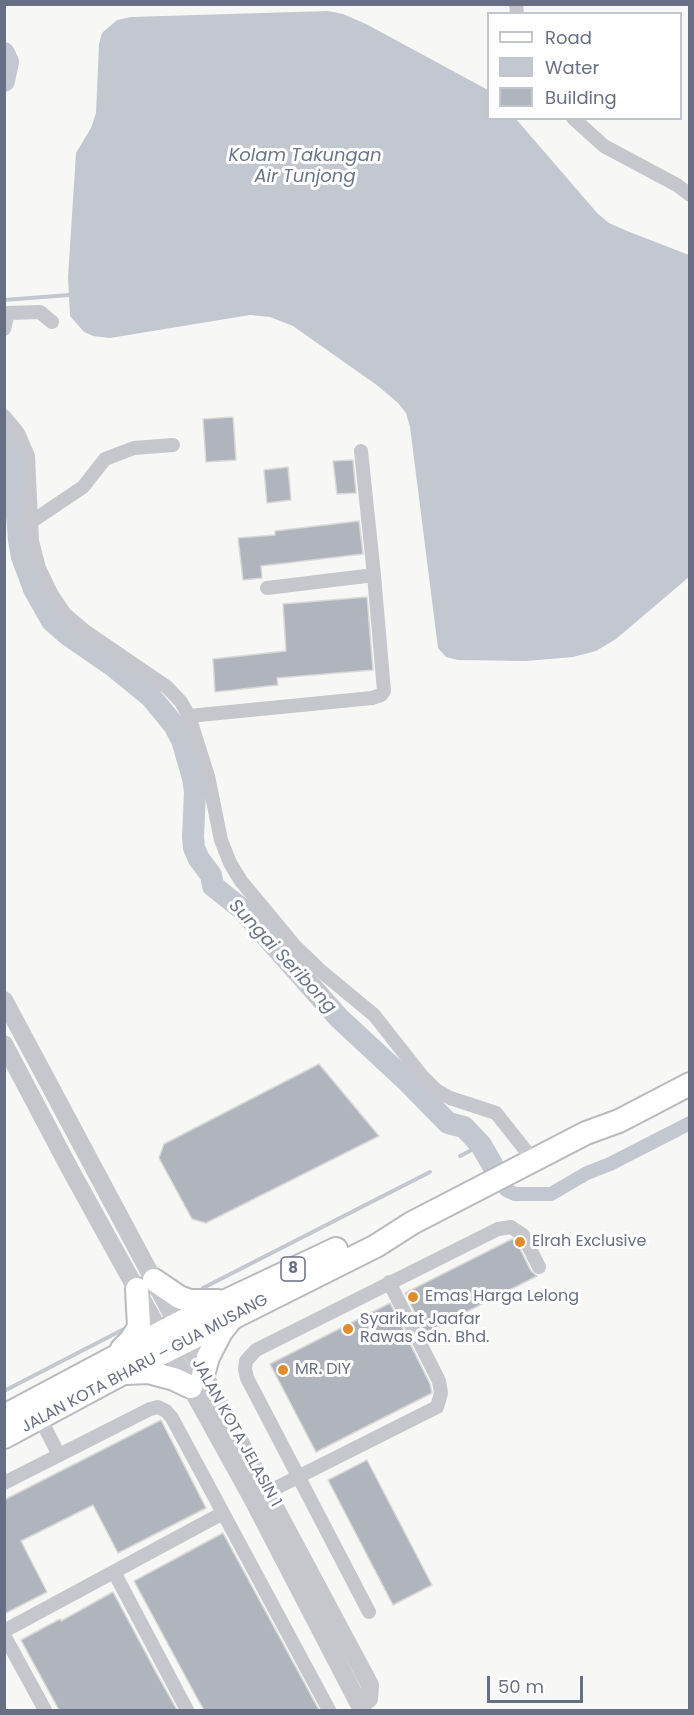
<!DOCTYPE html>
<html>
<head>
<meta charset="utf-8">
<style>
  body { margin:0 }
  #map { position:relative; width:694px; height:1715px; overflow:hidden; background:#f7f7f5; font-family:Poppins,sans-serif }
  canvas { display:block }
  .frame { position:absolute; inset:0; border:6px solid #676f85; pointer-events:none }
  .legend { position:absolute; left:487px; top:12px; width:195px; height:108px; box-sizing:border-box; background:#fff; border:2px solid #c2c5ce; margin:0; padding:8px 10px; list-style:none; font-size:18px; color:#676f85 }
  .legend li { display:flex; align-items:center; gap:12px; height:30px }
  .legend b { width:30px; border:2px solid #c2c5ce }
  .scale { position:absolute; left:487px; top:1676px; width:96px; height:27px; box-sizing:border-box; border:3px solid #676f85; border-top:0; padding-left:8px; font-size:18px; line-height:21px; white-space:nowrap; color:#676f85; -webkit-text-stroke:4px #fff; paint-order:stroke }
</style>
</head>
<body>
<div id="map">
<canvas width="694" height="1715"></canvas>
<div class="frame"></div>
<ul class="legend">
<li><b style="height:8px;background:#fff"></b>Road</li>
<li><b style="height:16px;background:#c3c8d0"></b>Water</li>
<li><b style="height:16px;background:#b0b4bd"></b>Building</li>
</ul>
<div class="scale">50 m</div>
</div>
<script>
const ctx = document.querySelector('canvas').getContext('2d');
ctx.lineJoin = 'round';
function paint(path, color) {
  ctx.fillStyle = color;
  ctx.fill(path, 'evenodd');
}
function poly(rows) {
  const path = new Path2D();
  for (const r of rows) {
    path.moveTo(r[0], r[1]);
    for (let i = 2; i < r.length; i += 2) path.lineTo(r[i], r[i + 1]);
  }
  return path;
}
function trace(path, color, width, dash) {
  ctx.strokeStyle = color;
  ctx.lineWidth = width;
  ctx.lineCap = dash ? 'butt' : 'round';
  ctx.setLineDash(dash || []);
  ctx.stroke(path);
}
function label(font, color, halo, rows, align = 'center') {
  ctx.font = font + ' Poppins,sans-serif';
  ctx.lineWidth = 6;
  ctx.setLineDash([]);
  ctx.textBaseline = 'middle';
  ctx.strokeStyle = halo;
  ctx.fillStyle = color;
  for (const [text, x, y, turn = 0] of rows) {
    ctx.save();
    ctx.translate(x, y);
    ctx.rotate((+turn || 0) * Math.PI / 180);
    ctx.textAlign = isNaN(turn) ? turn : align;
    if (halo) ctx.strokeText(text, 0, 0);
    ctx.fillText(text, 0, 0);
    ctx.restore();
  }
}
const water = poly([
  [328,11,343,14,366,24,488,90,488,118,516,119,598,214,609,223,627,231,689,255,689,577,616,639,596,651,573,657,526,661,458,660,446,657,438,648,410,427,406,413,398,403,378,386,293,326,270,317,250,315,110,338,93,336,84,332,70,316,68,277,76,153,91,128,96,113,99,44,102,33,117,20,131,17]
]);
const stream = poly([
  [4,300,69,295],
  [460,1156,481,1145],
  [203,1288,430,1172],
  [4,1391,126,1328]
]);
const canal = poly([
  [506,1190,515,1194,551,1194,587,1173,610,1164,690,1123]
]);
const river = poly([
  [4,53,8,62,4,81],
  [4,437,10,443,16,463,15,492,19,540,22,557,34,589,52,621,68,635,113,666,151,697,174,725,182,740,193,778,195,792,193,837,194,848,199,859,211,875,213,886,242,909,339,1018,409,1083,448,1123,464,1127,481,1145,492,1164]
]);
const building = poly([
  [233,417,236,460,206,462,203,419,233,417],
  [353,460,356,493,337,494,333,461,353,460],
  [288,467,291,500,267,503,264,470,288,467],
  [359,521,363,554,261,566,262,578,243,580,238,538,275,535,275,531,359,521],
  [367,597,373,670,277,678,278,685,215,692,213,659,286,651,283,604,367,597],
  [319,1064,379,1136,206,1223,192,1219,159,1158,164,1144,319,1064],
  [512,1239,516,1241,531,1271,537,1276,425,1333,405,1293,512,1239],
  [390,1303,430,1384,432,1393,316,1452,270,1364,390,1303],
  [161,1420,206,1508,118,1553,93,1505,21,1541,47,1592,4,1614,4,1500,161,1420],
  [367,1460,432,1585,393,1605,328,1480,367,1460],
  [223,1533,230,1546,319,1710,204,1710,196,1696,134,1581,223,1533],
  [113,1592,158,1676,177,1710,59,1710,28,1653,21,1640,60,1619,61,1621,113,1592]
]);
const minor = poly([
  [516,4,517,14],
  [573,118,604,146,677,185,690,195],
  [4,329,8,313,40,312,52,322],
  [4,416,18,433,28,456,32,541,39,568,52,595,65,614,85,631,167,687,181,702,189,716,208,776,221,840,230,863,241,881,295,946,322,972,374,1015,422,1076,436,1090,450,1098,496,1113,534,1161],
  [361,451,374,575],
  [31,522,83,487,105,459,134,448,173,445],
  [189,716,372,698,381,695,384,691,374,575,267,588],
  [40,1418,59,1455],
  [4,1483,150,1409,158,1407,166,1411,172,1418,329,1710],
  [260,1496,437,1407,441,1393,439,1381,389,1282],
  [114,1572,187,1710],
  [369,1612,247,1378,245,1369,246,1361,256,1350,498,1229,511,1227,523,1235,539,1267],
  [4,1631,223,1513],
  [4,1635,45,1710]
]);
const tertiary = poly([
  [4,1000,370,1685,369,1699,360,1706,253,1500,71,1171,4,1044]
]);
const primary = poly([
  [154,1280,179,1297,190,1301,218,1301],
  [122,1349,131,1340,139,1327,137,1289],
  [126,1373,148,1372,174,1379,191,1387],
  [203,1375,208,1357,221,1332,232,1318],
  [4,1416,177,1324,336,1249],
  [4,1437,123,1373,376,1246,412,1223,586,1133,619,1121,690,1084]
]);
const markers = [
  [520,1242,6,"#e08c2c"],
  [413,1297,6,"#e08c2c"],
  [348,1329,6,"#e08c2c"],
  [283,1370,6,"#e08c2c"]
];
const shields = [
  [293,1269,24]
];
const shieldNames = [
  ["8",293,1269]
];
const poiNames = [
  ["Elrah Exclusive",532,1242],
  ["Emas Harga Lelong",425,1297],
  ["Syarikat Jaafar",360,1320],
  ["Rawas Sdn. Bhd.",360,1338],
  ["MR. DIY",295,1370]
];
const streetNames = [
  ["JALAN KOTA BHARU – GUA MUSANG",145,1364,-28],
  ["JALAN KOTA JELASIN 1",236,1433,61]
];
const waterNames = [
  ["Kolam Takungan",305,156],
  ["Air Tunjong",305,177],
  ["Sungai Seribong",282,957,47]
];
paint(water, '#c3c8d0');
trace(stream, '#c3c8d0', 4);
trace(canal, '#c3c8d0', 14);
trace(river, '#c3c8d0', 22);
paint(building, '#b0b4bd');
trace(building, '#d8d9d7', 1.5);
trace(primary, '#b8bac0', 26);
trace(minor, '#c5c7cc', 14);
trace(tertiary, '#c5c7cc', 18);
trace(primary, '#fff', 22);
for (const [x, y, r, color] of markers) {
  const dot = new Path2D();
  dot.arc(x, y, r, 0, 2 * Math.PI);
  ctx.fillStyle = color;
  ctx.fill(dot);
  trace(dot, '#fff', 2);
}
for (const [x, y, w] of shields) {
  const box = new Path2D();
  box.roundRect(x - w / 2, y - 12, w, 24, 4.5);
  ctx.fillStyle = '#fff';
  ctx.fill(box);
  trace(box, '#676f85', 1.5);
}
label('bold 15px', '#676f85', null, shieldNames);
label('16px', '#676f85', '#fff', poiNames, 'left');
label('16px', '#676f85', '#fff', streetNames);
label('italic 18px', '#687588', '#fff', waterNames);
</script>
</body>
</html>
